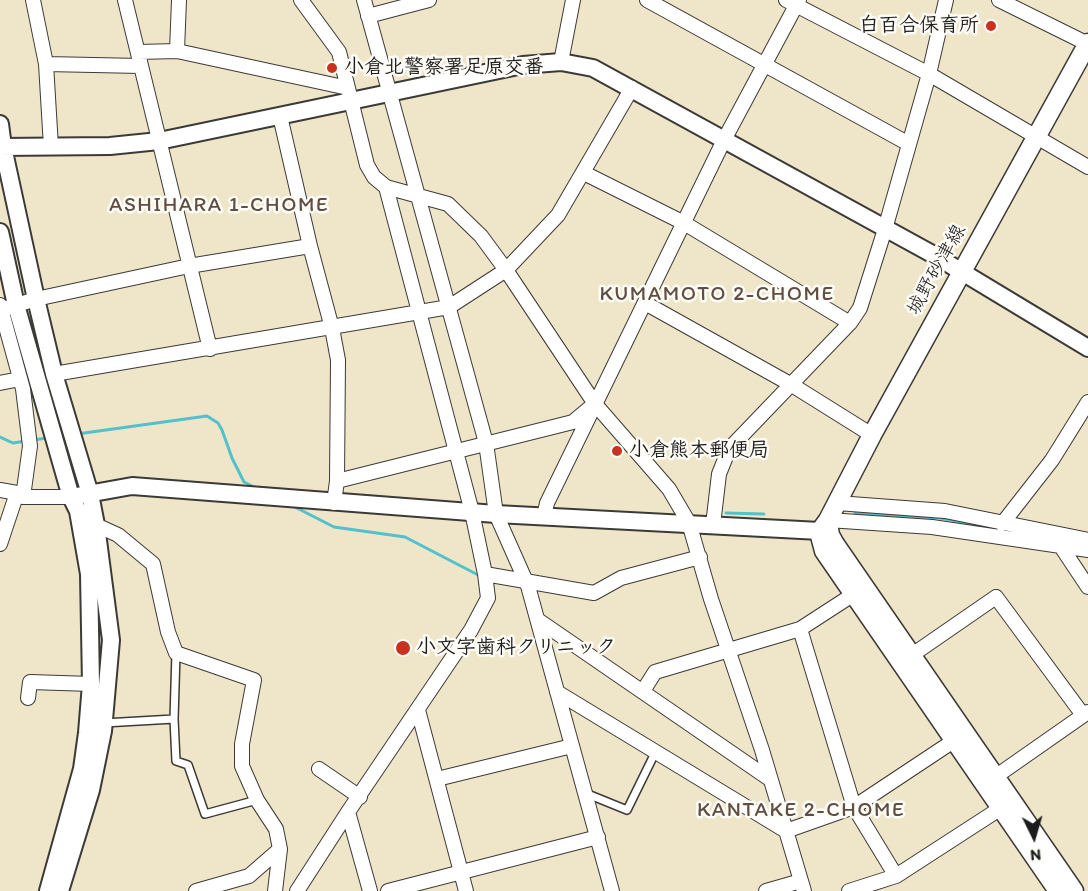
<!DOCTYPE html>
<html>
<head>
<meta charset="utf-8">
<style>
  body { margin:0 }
  #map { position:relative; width:1088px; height:891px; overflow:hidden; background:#efe6ca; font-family:Itim,sans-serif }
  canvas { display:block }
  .north { position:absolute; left:1004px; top:807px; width:60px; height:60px; -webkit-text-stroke:4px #fdfcf7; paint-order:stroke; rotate:175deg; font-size:16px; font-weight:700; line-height:24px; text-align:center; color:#1c1c1c }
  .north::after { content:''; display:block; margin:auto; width:21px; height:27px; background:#1c1c1c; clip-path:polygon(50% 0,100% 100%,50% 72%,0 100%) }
</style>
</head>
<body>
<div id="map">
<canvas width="1088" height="891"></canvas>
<div class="north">N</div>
</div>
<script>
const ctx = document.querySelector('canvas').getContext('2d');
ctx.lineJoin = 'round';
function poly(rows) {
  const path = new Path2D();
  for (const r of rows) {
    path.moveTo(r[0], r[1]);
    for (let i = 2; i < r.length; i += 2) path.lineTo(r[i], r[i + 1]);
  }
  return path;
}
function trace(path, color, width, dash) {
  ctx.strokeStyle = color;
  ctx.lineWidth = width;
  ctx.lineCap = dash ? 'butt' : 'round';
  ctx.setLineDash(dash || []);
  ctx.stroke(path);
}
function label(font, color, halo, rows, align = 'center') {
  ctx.font = font + ' Itim,"Klee One",sans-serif';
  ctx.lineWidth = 5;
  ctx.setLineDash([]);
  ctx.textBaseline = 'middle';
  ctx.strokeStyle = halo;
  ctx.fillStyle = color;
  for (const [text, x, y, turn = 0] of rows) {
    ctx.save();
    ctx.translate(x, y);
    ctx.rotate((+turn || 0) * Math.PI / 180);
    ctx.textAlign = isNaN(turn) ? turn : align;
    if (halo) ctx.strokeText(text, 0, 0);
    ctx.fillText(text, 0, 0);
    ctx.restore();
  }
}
const stream = poly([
  [77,434,207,416,218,423,222,430,232,458,244,482,258,489],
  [0,437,13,443,26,441],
  [33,440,47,438],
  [291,505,334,527,405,537,482,577],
  [726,513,764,514],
  [855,513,940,518,1011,531]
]);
const service = poly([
  [176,653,174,719,176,761,188,765,205,814,257,800],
  [104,723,174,719],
  [585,793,627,810,656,751]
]);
const minor = poly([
  [33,0,46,64,51,147],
  [125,0,210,349],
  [301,0,339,52,367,165,374,177,386,187,448,204,481,236,506,270,595,404,669,489,689,523,711,599,762,750,804,891],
  [364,0,486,443,496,514,528,586,612,891],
  [647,0,909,144],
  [786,0,929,74,1088,167],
  [999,0,1088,44],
  [368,16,429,0],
  [177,51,179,0],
  [138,52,177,51,348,88],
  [561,62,573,0],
  [46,64,141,66],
  [280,116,310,246,332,328,338,360,337,481,334,503],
  [584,173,684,223,850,323],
  [645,303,792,385,872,435],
  [0,305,23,389,30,446,23,497],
  [0,310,36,299,189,266,310,246],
  [54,374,449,307,506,270,558,215,632,88],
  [0,383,20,379],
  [337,481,573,422,591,407],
  [0,490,17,493,23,497,71,497],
  [837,503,945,511,1088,540],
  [544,516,547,503,724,140,799,0],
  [828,520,932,527,1088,550],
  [1002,524,1052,460,1088,402],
  [96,525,118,535,153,564,168,632,176,653,254,680,242,744,242,766,257,800,276,829,280,849,275,891],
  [713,525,719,474,729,449,850,323,860,308,885,229,929,74,946,0],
  [0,544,17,493],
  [1062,548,1088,587],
  [485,574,594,593,621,578,700,557],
  [538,620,771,780],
  [800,629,854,807,896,876],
  [912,655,996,597,1083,715],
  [643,691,655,672,800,629,854,594],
  [557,692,786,831,854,807,955,740],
  [28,698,30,682,91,684],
  [418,710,466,891],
  [319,769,360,797],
  [995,777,1088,712],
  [437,779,572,746],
  [348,812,370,891],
  [196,891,249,876,280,849],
  [297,891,348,812,471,630,488,598,485,574,472,512,386,187],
  [388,891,598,837],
  [766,891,801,881],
  [849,891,896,876,1001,808]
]);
const tertiary = poly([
  [0,124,3,147,36,299,54,374,90,494,96,525,111,640,103,731,91,790,60,891],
  [0,147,110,146,159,141,523,65,561,62,593,68,934,255,1088,348],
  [0,232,16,305,71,497,78,511,89,574,91,684,87,733,82,769,48,891],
  [71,497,132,486,496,514,820,531,830,535]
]);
const secondary = poly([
  [828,522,830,535,835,544,1074,891],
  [1058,891,824,551,820,536,820,531,828,520,872,435,1088,43]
]);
const markers = [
  [991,26,6,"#c8321e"],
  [332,68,6,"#c8321e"],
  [617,451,6,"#c8321e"],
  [403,648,8,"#c8321e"]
];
const poiNames = [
  ["白百合保育所",979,26,"right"],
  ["小倉北警察署足原交番",344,68],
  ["小倉熊本郵便局",629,451],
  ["小文字歯科クリニック",416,648]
];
const streetNames = [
  ["城野砂津線",937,270,-61]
];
const neighbourhoodNames = [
  ["ASHIHARA 1-CHOME",219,206],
  ["KUMAMOTO 2-CHOME",717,295],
  ["KANTAKE 2-CHOME",801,811]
];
trace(stream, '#53c0cc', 3);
trace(service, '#3c3a36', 10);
trace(minor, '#3c3a36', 16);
trace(tertiary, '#3c3a36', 20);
trace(secondary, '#3c3a36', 21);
trace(service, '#fff', 7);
trace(minor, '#fff', 14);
trace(tertiary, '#fff', 16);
trace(secondary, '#fff', 18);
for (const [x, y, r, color] of markers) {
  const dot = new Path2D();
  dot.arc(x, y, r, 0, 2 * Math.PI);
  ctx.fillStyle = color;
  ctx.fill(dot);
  trace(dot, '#fdfcf7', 2);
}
label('bold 20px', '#1c1c1c', '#fdfcf7', poiNames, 'left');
label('20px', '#1c1c1c', '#fdfcf7', streetNames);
ctx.letterSpacing = '1.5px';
label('21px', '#614e43', '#fdfcf7', neighbourhoodNames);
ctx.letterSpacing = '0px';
</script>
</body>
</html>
